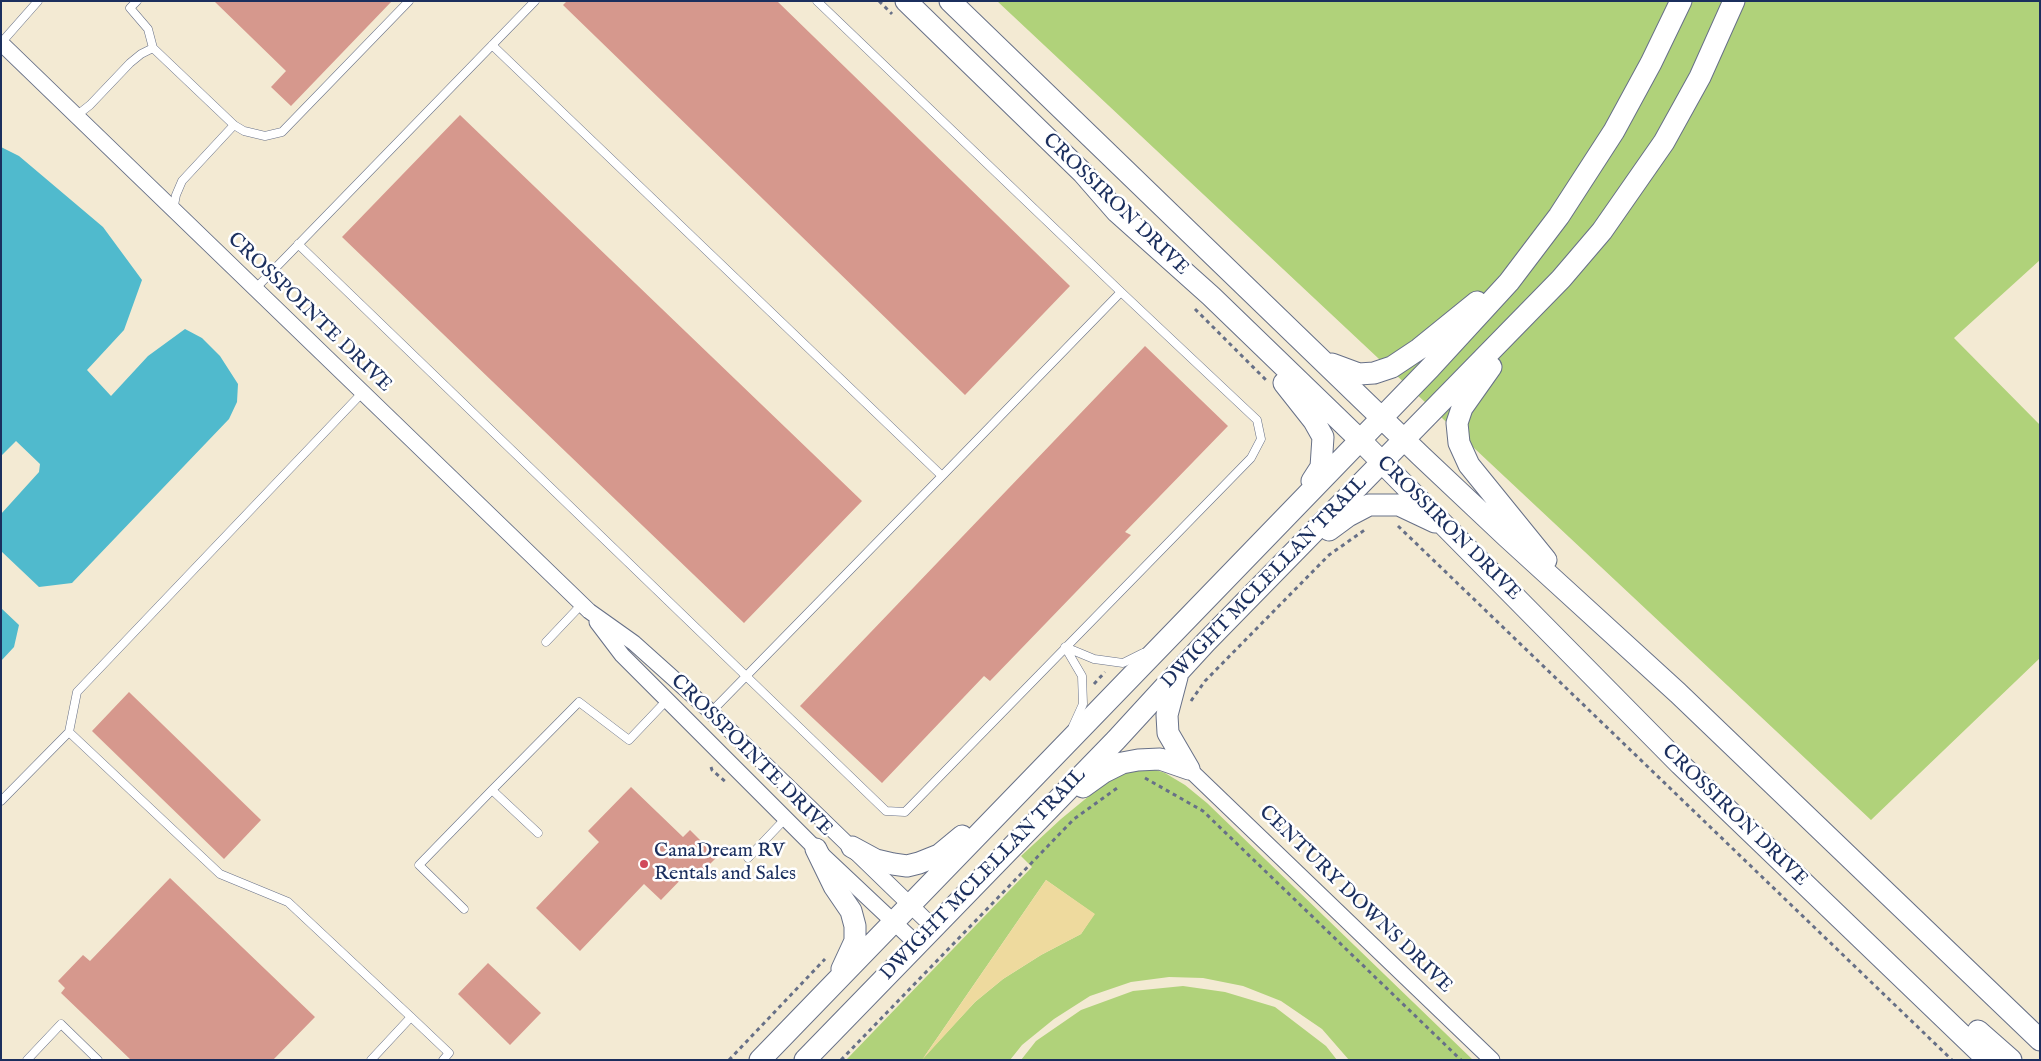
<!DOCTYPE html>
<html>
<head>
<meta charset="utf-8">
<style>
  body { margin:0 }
  #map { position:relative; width:2041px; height:1061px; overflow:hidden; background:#f3ead3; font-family:"IM FELL English",serif }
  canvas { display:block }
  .frame { position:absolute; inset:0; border:2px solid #1b2f5e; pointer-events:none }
</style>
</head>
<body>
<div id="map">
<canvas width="2041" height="1061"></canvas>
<div class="frame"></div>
</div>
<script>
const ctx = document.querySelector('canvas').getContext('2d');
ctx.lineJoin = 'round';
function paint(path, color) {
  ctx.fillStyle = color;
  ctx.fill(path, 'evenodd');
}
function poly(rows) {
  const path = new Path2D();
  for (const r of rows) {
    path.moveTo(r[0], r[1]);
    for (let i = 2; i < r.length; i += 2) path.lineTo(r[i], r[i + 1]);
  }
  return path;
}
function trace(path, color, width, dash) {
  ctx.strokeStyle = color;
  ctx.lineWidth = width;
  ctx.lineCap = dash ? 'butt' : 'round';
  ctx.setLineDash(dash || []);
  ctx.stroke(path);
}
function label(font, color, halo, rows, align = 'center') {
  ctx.font = font + ' "IM FELL English",serif';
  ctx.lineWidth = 5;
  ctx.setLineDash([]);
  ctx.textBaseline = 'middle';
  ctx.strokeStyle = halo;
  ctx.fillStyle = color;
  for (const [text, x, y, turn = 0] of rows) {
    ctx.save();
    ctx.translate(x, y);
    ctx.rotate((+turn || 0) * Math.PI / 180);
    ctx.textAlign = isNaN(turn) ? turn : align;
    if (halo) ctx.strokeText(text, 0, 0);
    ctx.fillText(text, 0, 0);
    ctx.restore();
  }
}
const green = poly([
  [997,1,2040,1,2040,260,1954,338,2040,425,2040,658,1871,820],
  [1135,768,1150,768,1165,773,1185,785,1207,803,1473,1060,1349,1060,1322,1029,1281,1001,1243,986,1203,978,1169,977,1131,982,1090,996,1054,1019,1022,1045,1010,1060,846,1060,1032,867,1021,856,1061,819,1112,777],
  [1046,880,1094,914,1081,934,1041,955,1003,979,975,1002,924,1057],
  [1183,986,1225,992,1275,1007,1326,1046,1337,1060,1021,1060,1036,1041,1081,1010,1133,991]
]);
const sand = poly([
  [1046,880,1095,914,1081,934,1041,955,1003,979,975,1002,922,1060]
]);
const water = poly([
  [1,147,19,156,103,227,142,280,124,330,87,370,111,396,148,356,185,329,202,338,220,356,238,384,237,402,229,419,72,583,39,587,1,551,1,514,39,472,40,464,16,441,1,456],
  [1,608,19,625,14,647,1,661]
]);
const building = poly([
  [214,1,392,1,291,106,271,87,286,71],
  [567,1,777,1,1070,286,965,395,563,5],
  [460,115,862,501,744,623,342,237],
  [1145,346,1228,426,1125,532,1131,535,990,681,984,676,882,783,800,706],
  [129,692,261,820,224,859,92,731],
  [631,787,683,837,690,830,717,857,696,878,689,871,661,900,644,884,580,951,536,908,599,842,588,831],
  [170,878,315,1017,273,1060,131,1060,61,993,65,988,58,981,83,955,90,961],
  [488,963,541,1013,510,1045,458,994]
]);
const path = poly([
  [879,1,892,14],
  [1195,309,1267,381],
  [1398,526,1952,1060],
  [1094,684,1105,672],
  [1191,701,1205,681,1329,555,1366,529],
  [711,767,712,770,727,783],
  [1145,778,1203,811,1461,1060],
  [729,1060,825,959],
  [841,1060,1074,819,1120,786]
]);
const lane = poly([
  [137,1,130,8,148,29,153,48],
  [817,1,1121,292],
  [1,43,38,1],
  [492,45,942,476,711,712],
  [76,116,90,105,130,63,141,54,153,48,234,125,182,181,176,195,173,210],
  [234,125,244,131,265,136,282,132,409,1],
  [298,244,886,811,905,812,1251,458,1261,439,1257,420,1121,292,942,476],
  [255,289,535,1],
  [546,642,582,604],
  [1065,647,1082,676,1083,704,1073,726],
  [1065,647,1094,659,1123,663,1143,653],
  [69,732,220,874,288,902,411,1017],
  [1,801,69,732,77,692,363,392],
  [538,833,492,790,579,702,629,740,667,700],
  [748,858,785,819],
  [464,909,419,865,492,790],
  [27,1060,61,1024,98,1060],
  [371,1060,411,1017,449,1053,443,1060]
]);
const street = poly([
  [1,43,589,611,634,643,711,712,933,927],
  [597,622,622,655,816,849,917,944],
  [1189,769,1492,1060]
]);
const secondary = poly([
  [906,1,1083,173,1117,212,1211,296,1359,439,1680,764,1988,1060],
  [950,1,1421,456,1507,537,1678,693,2040,1040],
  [1332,364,1359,374,1374,373,1392,367,1419,349,1477,302],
  [1491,367,1462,408,1457,423,1459,443,1469,465,1546,560],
  [1284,383,1314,421,1323,437,1321,467,1312,481],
  [1329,530,1348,516,1369,505,1399,505,1435,522],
  [1177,677,1167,715,1168,733,1189,769],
  [1083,787,1104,772,1122,763,1138,760,1160,759,1189,769],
  [852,847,876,860,893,864,907,866,919,863,939,855,962,836],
  [816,849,834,886,851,911,855,926,855,941,842,969],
  [1978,1031,2011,1060],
  [760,1060,1430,368,1509,282,1559,216,1614,131,1651,63,1681,1],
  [805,1060,1116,740,1206,642,1561,279,1602,231,1664,142,1700,77,1734,1]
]);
const markers = [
  [644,864,5,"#d1495b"]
];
const streetNames = [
  ["CROSSIRON DRIVE",1115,205,44],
  ["CROSSPOINTE DRIVE",309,313,44],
  ["CROSSIRON DRIVE",1448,529,45],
  ["DWIGHT MCLELLAN TRAIL",1265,583,-46],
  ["CROSSPOINTE DRIVE",751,756,45],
  ["CROSSIRON DRIVE",1734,816,44],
  ["DWIGHT MCLELLAN TRAIL",984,875,-46],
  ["CENTURY DOWNS DRIVE",1355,900,44]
];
const poiNames = [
  ["CanaDream RV",654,852],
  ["Rentals and Sales",654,875]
];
paint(green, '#b0d27a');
paint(sand, '#eeda9e');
paint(water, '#50bacd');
paint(building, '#d6988d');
trace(lane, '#677087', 9);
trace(street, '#677087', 17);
trace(secondary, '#677087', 23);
trace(path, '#677087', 3, [4, 4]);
trace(lane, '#fff', 8);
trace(street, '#fff', 15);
trace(secondary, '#fff', 21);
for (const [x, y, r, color] of markers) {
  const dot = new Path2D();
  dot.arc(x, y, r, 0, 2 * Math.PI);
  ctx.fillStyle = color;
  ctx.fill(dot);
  trace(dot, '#fff', 2);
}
label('20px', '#1b2f5e', '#fff', streetNames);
label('20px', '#1b2f5e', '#fff', poiNames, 'left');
</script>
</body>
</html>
